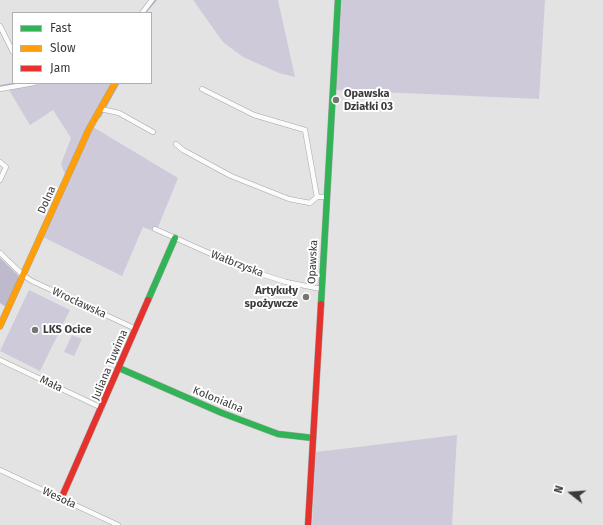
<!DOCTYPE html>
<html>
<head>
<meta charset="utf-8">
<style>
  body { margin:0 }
  #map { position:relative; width:603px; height:525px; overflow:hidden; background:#e3e3e4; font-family:"Fira Sans",sans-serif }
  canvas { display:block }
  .legend { position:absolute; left:12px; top:12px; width:140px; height:72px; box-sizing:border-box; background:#fff; border:1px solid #b1b1b1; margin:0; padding:5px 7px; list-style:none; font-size:12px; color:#3b3b3c }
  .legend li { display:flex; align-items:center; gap:8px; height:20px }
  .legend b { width:20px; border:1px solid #b1b1b1 }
  .north { position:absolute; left:551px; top:473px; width:40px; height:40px; -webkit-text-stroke:3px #fff; paint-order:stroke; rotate:287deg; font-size:11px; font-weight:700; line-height:16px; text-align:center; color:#3b3b3c }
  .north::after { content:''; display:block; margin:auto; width:14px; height:18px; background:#3b3b3c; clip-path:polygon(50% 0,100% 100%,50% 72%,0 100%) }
</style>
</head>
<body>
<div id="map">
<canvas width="603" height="525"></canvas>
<ul class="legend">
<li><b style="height:5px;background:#30b455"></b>Fast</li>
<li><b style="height:5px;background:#ff9f0a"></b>Slow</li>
<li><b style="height:5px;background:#e5322d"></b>Jam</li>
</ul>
<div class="north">N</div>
</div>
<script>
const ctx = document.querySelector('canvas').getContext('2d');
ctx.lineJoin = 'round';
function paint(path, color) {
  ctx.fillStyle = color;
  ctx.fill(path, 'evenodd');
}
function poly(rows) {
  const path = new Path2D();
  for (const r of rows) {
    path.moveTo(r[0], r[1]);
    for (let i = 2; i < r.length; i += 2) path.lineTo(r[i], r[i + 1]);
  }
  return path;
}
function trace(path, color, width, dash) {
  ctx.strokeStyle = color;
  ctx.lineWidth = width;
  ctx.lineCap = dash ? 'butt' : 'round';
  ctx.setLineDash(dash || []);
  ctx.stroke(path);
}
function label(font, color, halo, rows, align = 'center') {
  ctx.font = font + ' "Fira Sans",sans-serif';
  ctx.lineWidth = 4;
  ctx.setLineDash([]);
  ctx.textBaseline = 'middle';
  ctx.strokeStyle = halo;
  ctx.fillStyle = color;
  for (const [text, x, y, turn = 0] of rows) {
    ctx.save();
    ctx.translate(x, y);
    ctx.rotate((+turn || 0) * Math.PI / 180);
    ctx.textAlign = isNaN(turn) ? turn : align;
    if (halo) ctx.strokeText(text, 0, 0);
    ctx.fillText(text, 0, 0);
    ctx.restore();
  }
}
const green = poly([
  [193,0,278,0,295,77,279,73,243,57,223,42],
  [342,0,545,0,539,99,336,90],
  [44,83,114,83,66,177,61,164,71,138,53,110,30,125,9,90],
  [93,127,178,178,156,232,143,227,122,276,43,237],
  [29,290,70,310,40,371,0,351],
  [72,335,82,339,74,356,64,352],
  [457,435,452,525,312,525,316,452]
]);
const forest = poly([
  [0,258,18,275,18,281,6,307,0,303]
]);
const stream = poly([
  [145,13,156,0],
  [0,86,16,83],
  [100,117,119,83]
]);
const street = poly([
  [142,13,152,0],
  [0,26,13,52],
  [0,89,34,83],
  [202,89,254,115,305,130,317,197],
  [101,109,119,113,153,132],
  [176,144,183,150,231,176,289,199,310,203,317,197,327,197],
  [0,162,6,167,0,180],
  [155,229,245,269,286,282,321,289],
  [0,253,23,275,32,281,136,329],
  [0,360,102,408],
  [0,470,118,525]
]);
const fast = poly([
  [148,300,175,238],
  [321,304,338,0],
  [119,368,222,413,278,434,313,438]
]);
const slow = poly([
  [0,326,89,129,115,83]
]);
const jam = poly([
  [61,499,148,300],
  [308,525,321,304]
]);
const markers = [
  [336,100,4,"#767677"],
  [306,297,4,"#767677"],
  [35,330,4,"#767677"]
];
const poiNames = [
  ["Opawska",344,94],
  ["Działki 03",344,107],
  ["Artykuły",298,291,"right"],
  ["spożywcze",298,304,"right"],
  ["LKS Ocice",43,330]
];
const streetNames = [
  ["Dolna",47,200,-66],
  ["Opawska",313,262,-87],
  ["Wałbrzyska",237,264,21],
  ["Wrocławska",79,303,25],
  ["Juliana Tuwima",110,365,-67],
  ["Mała",51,384,25],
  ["Kolonialna",218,400,22],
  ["Wesoła",59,498,25]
];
paint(green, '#cecada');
paint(forest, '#beb9cd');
trace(stream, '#b4aec7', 1.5);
trace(street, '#a5a5a6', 5.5);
trace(fast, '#a5a5a6', 7);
trace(slow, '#a5a5a6', 7);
trace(jam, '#a5a5a6', 7);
trace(street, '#fbfbfb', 4.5);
trace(fast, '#30b455', 6);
trace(slow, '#ff9f0a', 6);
trace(jam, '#e5322d', 6);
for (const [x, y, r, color] of markers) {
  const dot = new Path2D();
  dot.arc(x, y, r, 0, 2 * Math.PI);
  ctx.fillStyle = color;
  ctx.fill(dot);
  trace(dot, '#fff', 1.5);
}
label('bold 11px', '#3b3b3c', '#fff', poiNames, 'left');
label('11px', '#3b3b3c', '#fff', streetNames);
</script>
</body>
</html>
